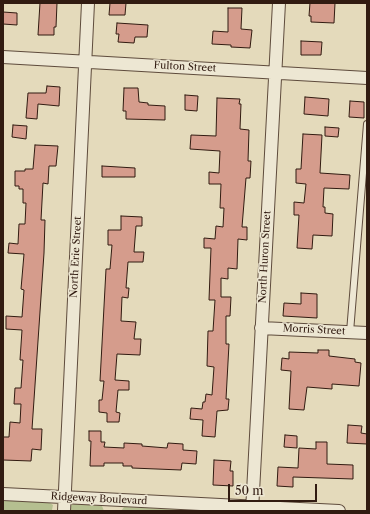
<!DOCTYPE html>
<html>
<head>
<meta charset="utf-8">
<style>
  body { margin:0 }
  #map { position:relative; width:370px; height:514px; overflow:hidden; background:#e4dabb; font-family:"Libre Caslon Text",serif }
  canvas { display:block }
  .frame { position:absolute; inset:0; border:4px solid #311b11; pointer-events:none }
  .scale { position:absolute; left:228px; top:484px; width:89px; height:18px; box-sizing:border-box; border:2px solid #311b11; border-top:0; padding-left:5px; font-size:12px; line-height:14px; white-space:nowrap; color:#311b11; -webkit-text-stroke:3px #ede7d3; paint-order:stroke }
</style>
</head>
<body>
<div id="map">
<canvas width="370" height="514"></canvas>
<div class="frame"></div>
<div class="scale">50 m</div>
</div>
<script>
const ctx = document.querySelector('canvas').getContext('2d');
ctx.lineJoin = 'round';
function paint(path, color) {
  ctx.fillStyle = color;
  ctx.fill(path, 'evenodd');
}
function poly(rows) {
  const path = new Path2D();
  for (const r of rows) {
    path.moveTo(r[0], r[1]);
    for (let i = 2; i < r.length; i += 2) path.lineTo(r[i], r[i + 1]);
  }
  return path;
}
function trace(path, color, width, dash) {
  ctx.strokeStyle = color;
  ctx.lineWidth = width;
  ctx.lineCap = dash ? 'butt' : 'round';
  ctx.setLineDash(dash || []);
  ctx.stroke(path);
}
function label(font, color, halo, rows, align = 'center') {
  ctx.font = font + ' "Libre Caslon Text",serif';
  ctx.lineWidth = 3;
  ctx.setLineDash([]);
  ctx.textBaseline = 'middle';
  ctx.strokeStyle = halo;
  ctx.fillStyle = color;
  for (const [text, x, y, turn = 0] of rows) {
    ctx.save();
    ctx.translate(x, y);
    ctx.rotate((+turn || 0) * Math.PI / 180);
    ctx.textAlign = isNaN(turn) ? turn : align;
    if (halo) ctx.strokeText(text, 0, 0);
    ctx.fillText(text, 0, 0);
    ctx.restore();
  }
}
const green = poly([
  [6,500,48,502,53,505,52,510,52,511,5,511,3,510,3,501],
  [75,504,102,506,104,511,70,511,71,505],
  [124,507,206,511,121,511]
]);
const building = poly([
  [40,3,57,3,56,27,54,27,54,35,38,35,40,3],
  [110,3,126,3,125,15,109,15,110,3],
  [310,3,335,3,334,23,311,22,311,16,309,16,310,3],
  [228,8,242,8,241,29,252,30,250,48,231,47,231,45,212,44,213,31,228,32,228,8],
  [3,12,17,13,17,25,3,24,3,12],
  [117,23,148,25,147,37,135,37,134,43,118,42,119,34,116,34,117,23],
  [301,41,322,42,321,55,301,55,301,41],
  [47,86,60,87,59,106,38,104,37,119,26,118,28,93,46,93,47,86],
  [124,88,138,88,139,102,148,103,148,105,165,106,165,120,126,119,126,111,123,111,124,88],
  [185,95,198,96,197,111,185,110,185,95],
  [305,97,329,99,328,116,304,114,305,97],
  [217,98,240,99,239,104,241,104,240,129,249,130,248,161,251,161,250,178,246,178,242,227,247,227,247,240,238,239,237,269,228,268,228,279,221,278,221,297,231,297,230,316,226,316,226,344,229,344,226,399,229,399,228,410,217,411,215,437,202,436,203,420,190,419,191,408,202,409,203,402,205,402,206,394,212,395,214,367,207,366,208,331,213,331,215,300,209,300,211,248,204,248,204,238,215,239,216,226,223,227,224,208,220,208,221,184,209,184,209,172,219,173,220,151,190,149,191,135,216,136,217,98],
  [350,101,364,102,364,118,349,117,350,101],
  [13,125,27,126,26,139,12,137,13,125],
  [325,127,339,128,338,137,325,136,325,127],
  [303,134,322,135,320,173,350,175,349,189,324,188,323,207,325,207,325,213,333,214,332,236,313,235,312,249,297,248,299,215,294,215,294,202,304,203,306,184,296,183,296,169,301,169,303,134],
  [35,145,58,146,56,166,49,166,48,184,43,183,41,220,45,220,44,253,32,429,42,429,41,450,32,449,31,461,3,460,3,437,9,437,10,422,20,423,21,404,14,404,15,388,21,388,23,360,20,360,22,330,6,329,6,316,22,317,24,290,21,289,24,254,8,253,9,243,18,244,19,224,25,224,26,203,23,203,23,189,19,189,19,186,15,186,15,171,25,171,25,169,33,169,35,145],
  [102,166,135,168,135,177,102,177,102,166],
  [121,216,142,217,142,226,136,226,134,252,144,252,143,262,128,262,126,288,129,288,128,298,122,297,121,321,136,322,134,339,141,339,140,355,117,354,115,380,129,381,129,390,118,390,116,412,120,413,119,422,107,422,107,413,99,412,99,400,102,400,104,381,100,381,106,269,110,269,112,245,108,245,108,230,121,230,121,216],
  [301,293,317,294,317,318,283,316,284,303,301,304,301,293],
  [318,350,329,350,329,356,355,359,355,362,361,363,359,386,332,384,332,389,307,387,304,410,289,409,291,371,281,370,282,358,289,359,289,352,318,353,318,350],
  [348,425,362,426,361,433,367,434,367,444,347,443,348,425],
  [89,431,101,431,101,442,105,442,104,447,124,448,124,443,142,444,142,446,167,448,168,443,183,444,183,450,197,451,196,464,182,463,181,470,132,468,132,466,123,466,123,463,104,463,104,466,90,466,91,441,89,441,89,431],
  [285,435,297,436,297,448,284,447,285,435],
  [316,442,327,442,327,464,353,465,353,479,293,477,293,487,277,486,278,467,298,468,299,448,316,449,316,442],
  [214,460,231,461,230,471,233,471,233,486,213,485,214,460]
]);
const lane = poly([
  [350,332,367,124]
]);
const street = poly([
  [3,57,367,78],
  [261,328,367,333],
  [3,494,339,511],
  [64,511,88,3],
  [252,511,279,3]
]);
const streetNames = [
  ["Fulton Street",185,67,3],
  ["North Erie Street",76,257,-87],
  ["North Huron Street",265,257,-87],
  ["Morris Street",314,330,3],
  ["Ridgeway Boulevard",99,499,3]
];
paint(green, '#b5bf90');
paint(building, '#d59c8c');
trace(building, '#311b11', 1);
trace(lane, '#5e4b3c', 8);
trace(street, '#5e4b3c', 14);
trace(lane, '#ede7d3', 6);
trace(street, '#ede7d3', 12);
label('10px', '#311b11', '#ede7d3', streetNames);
</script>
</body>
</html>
